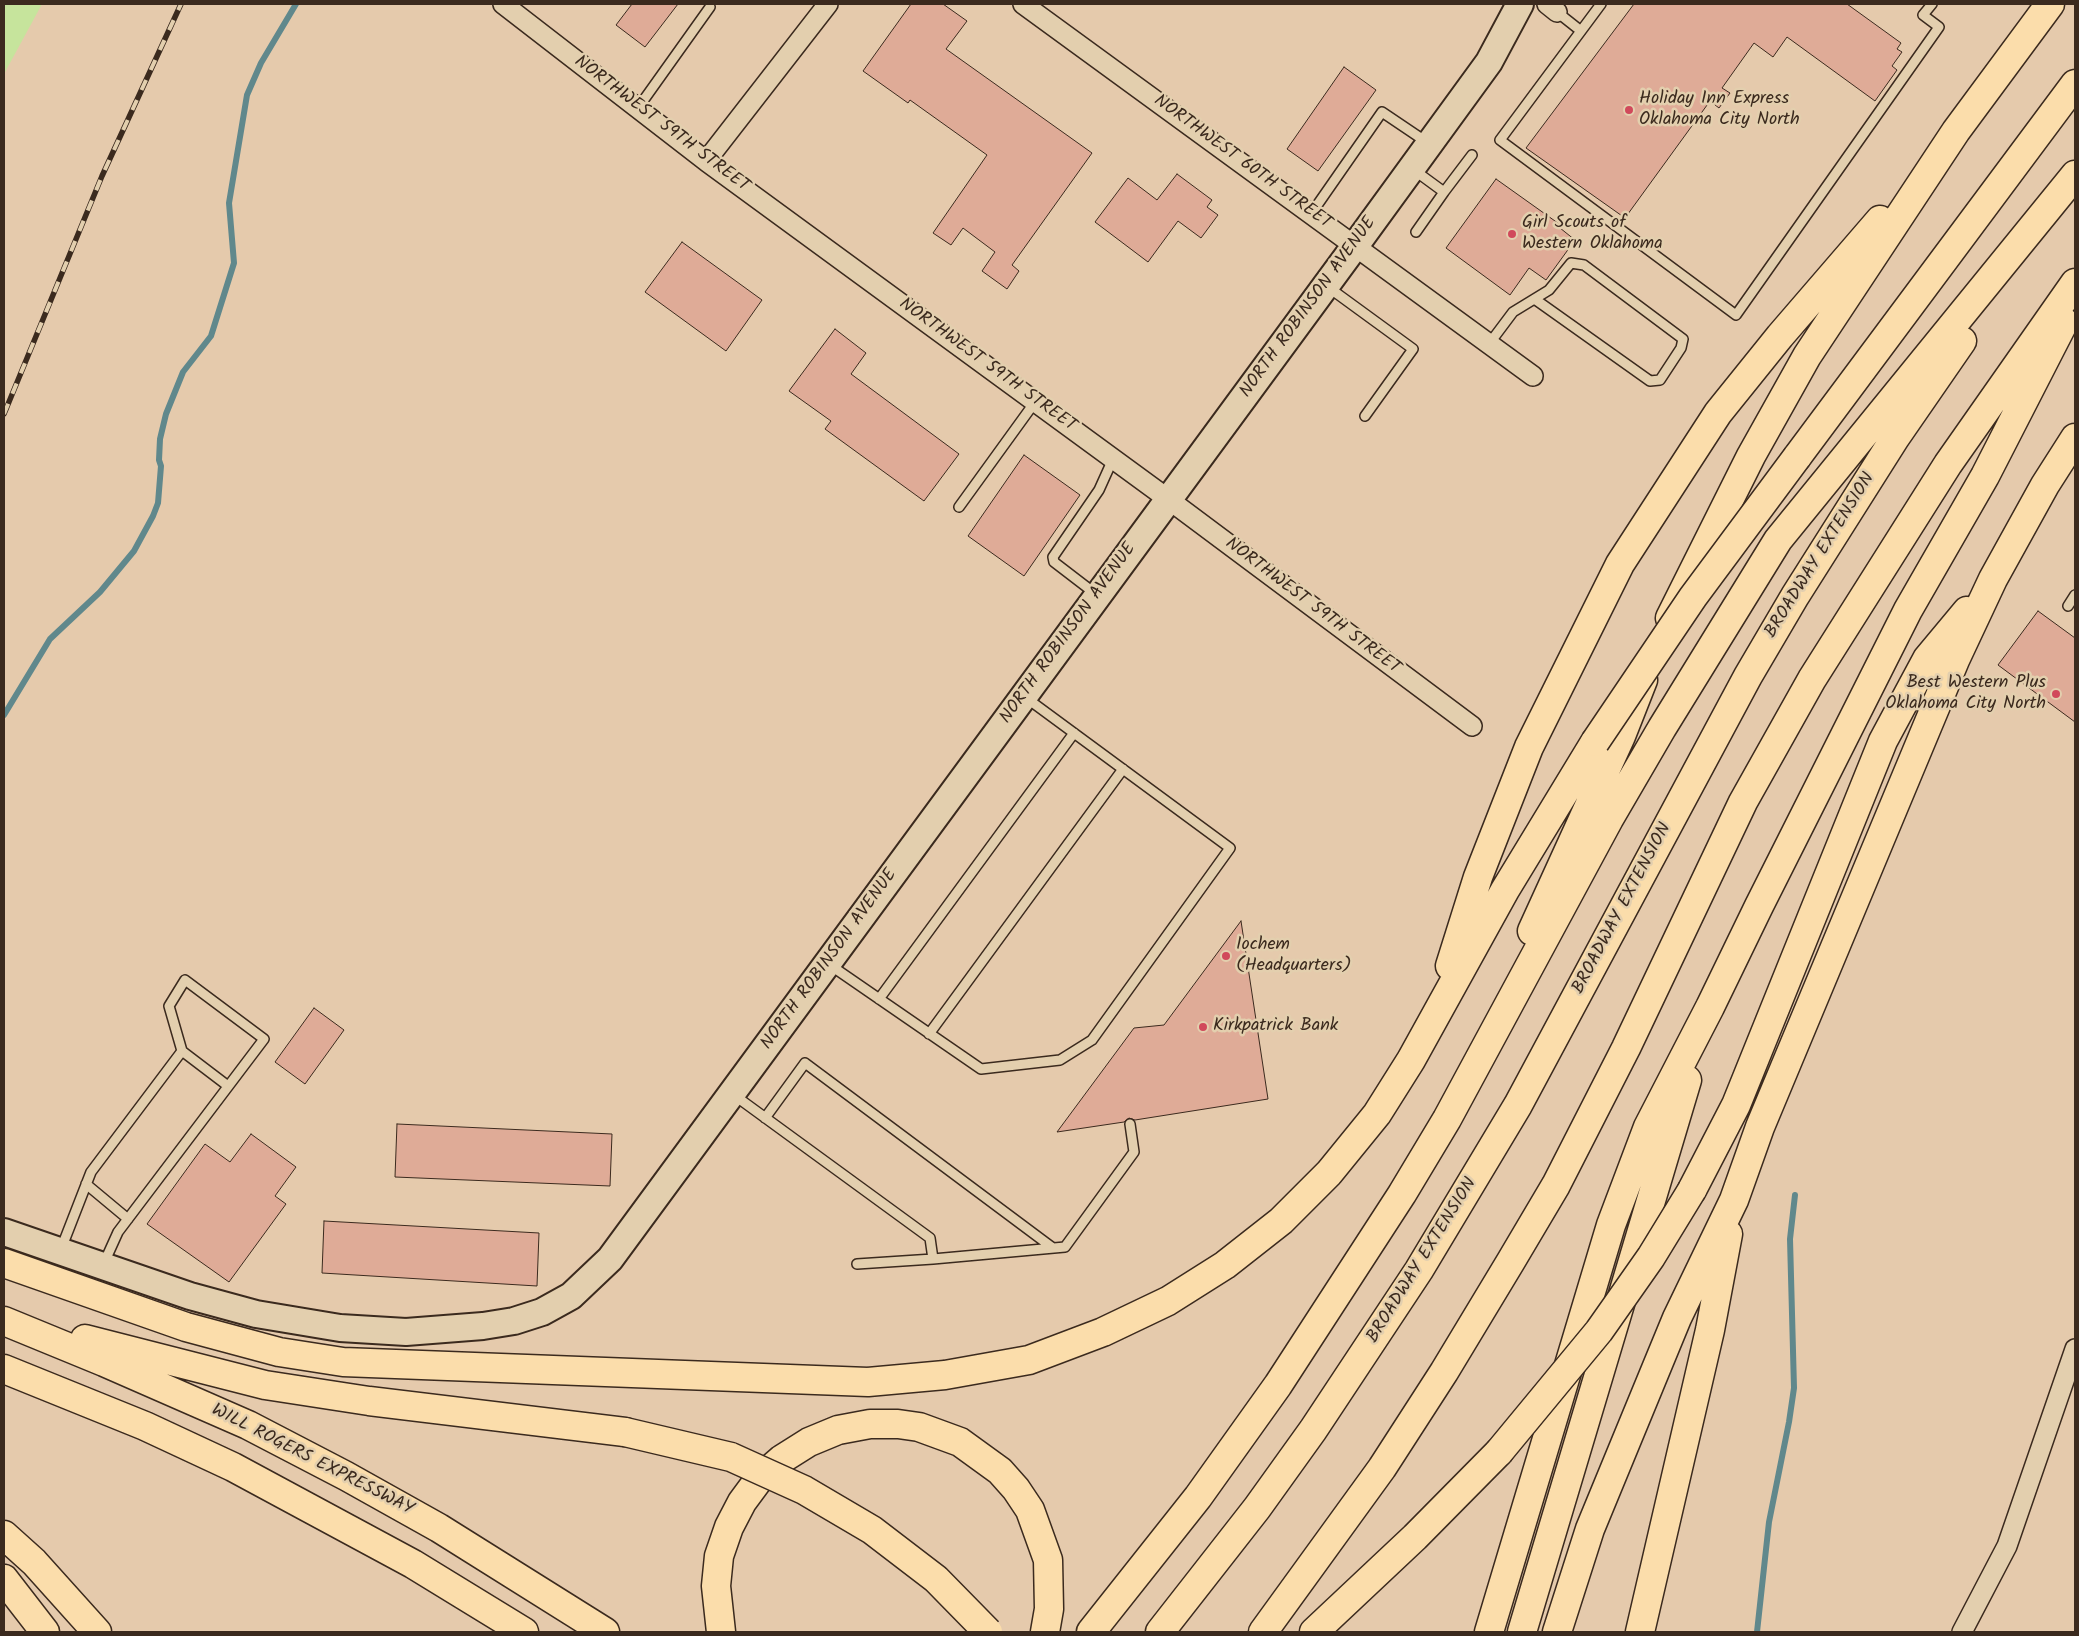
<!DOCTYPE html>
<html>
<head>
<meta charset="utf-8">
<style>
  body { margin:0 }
  #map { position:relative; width:2079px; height:1636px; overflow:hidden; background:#e5caac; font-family:Kalam,sans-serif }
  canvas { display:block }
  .frame { position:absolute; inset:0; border:5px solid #3b2a1e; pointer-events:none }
</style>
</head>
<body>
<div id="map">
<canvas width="2079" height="1636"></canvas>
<div class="frame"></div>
</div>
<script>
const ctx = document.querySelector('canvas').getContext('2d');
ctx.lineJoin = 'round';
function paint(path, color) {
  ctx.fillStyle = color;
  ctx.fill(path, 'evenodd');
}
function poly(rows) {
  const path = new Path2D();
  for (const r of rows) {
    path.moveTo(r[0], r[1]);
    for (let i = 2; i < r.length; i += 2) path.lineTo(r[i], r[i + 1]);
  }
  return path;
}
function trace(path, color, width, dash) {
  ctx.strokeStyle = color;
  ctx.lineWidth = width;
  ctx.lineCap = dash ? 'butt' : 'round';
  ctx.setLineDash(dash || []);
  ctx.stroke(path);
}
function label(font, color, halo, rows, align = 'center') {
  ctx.font = font + ' Kalam,sans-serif';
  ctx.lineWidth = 5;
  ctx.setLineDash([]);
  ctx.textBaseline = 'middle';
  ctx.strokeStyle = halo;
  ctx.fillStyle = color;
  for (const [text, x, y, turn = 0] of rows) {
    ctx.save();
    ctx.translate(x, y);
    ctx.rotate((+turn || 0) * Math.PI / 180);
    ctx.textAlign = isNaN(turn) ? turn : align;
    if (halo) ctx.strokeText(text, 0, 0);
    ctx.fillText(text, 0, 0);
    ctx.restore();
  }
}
const green = poly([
  [4,4,42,4,4,74]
]);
const stream = poly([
  [4,715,50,639,100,592,134,551,153,516,158,503,161,466,159,460,160,439,166,414,183,372,211,336,234,263,229,203,247,95,261,63,296,4],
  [1757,1632,1769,1522,1789,1422,1794,1388,1790,1239,1795,1195]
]);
const building = poly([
  [632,4,678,4,645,47,616,25,632,4],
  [911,4,943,4,967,21,946,49,1092,153,1012,265,1019,271,1007,289,982,271,995,252,963,228,951,245,933,233,987,155,910,100,908,103,863,71,911,4],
  [1634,4,1847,4,1901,43,1897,49,1902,52,1892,66,1897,70,1875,101,1787,37,1773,57,1754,43,1722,88,1730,93,1719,108,1710,101,1625,218,1526,148,1634,4],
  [1344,67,1376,90,1318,171,1287,149,1344,67],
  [1177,174,1212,200,1207,207,1218,215,1201,238,1178,221,1148,262,1095,222,1128,178,1157,200,1177,174],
  [1496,179,1562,226,1560,228,1575,240,1546,280,1529,268,1510,295,1446,248,1496,179],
  [682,242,762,300,726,351,645,292,682,242],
  [835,329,866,353,851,374,959,454,924,501,825,429,831,421,789,391,835,329],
  [1024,455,1080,495,1024,576,968,536,1024,455],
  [2038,611,2075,638,2075,722,1998,665,2038,611],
  [1241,921,1268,1099,1135,1120,1129,1118,1124,1122,1057,1132,1134,1028,1164,1025,1241,921],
  [314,1008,344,1030,305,1084,275,1062,314,1008],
  [397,1124,612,1134,610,1186,395,1177,397,1124],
  [251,1134,296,1167,275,1196,286,1204,229,1282,147,1224,205,1144,230,1162,251,1134],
  [324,1221,539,1233,537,1286,322,1273,324,1221]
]);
const lane = poly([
  [1601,4,1500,140,1736,315,1939,27,1923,15,1932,4],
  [1557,12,1581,31],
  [638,108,710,7],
  [1414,170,1444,192,1472,155],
  [1311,214,1382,112,1428,143],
  [1416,232,1444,192],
  [1328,287,1413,349,1365,416],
  [1489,344,1513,312,1549,290,1571,263,1584,265,1683,339,1681,348,1660,380,1650,381,1536,300],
  [959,507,1035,402],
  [1097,595,1054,562,1053,557,1099,490,1113,459],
  [2068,606,2075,595],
  [830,965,981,1069,1060,1060,1092,1040,1230,848,1025,697],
  [879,999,1074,733],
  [929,1034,1123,769],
  [182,1051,228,1086],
  [734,1095,930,1238,933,1259,1065,1247,1134,1152,1130,1124],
  [765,1118,805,1063,1053,1248],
  [86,1184,128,1219],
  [61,1249,91,1172,182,1051,169,1006,185,980,264,1039,118,1232,104,1263],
  [857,1264,933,1259]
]);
const street = poly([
  [503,4,706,161,1168,499,1472,726],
  [1023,4,1533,376],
  [1547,4,1557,12],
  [706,161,828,4],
  [1962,1632,2007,1546,2075,1349]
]);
const secondary = poly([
  [4,1232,190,1296,256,1314,340,1328,406,1332,483,1326,514,1321,542,1312,571,1296,610,1259,1355,246,1489,62,1520,4]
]);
const highway = poly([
  [1797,457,2075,84],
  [1670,618,1751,456,1807,356,1956,131,2050,4],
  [1532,931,1621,736,1643,680],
  [1450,966,1478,877,1529,747,1620,564,1718,413,1780,336,1880,220],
  [1692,1190,1736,1105,1883,741,1927,659,1967,611],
  [4,1263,186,1327,279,1352,343,1362,868,1382,945,1375,1029,1360,1103,1332,1168,1301,1225,1265,1281,1221,1329,1173,1377,1114,1411,1060,1505,890,1595,742],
  [4,1321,104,1362,248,1425,346,1476,439,1528,605,1632],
  [85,1339,265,1385,369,1401,625,1432],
  [4,1369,145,1426,233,1467,413,1564,524,1632],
  [4,1535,34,1562,97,1632],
  [4,1579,45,1632],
  [721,1632,716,1586,719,1556,729,1527,742,1502,759,1479,782,1459,809,1442,838,1430,870,1424,898,1424,919,1427,960,1442,1000,1471,1016,1489,1030,1510,1048,1560,1049,1609,1045,1632],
  [1091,1632,1198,1497,1278,1385,1402,1194,1447,1119,1609,819,1662,728,1778,540,2075,175],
  [1160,1632,1257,1508,1313,1430,1419,1270,1518,1105,1748,676,1795,596,1895,438,1962,341],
  [1263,1632,1382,1468,1444,1372,1511,1261,1556,1185,1626,1048,1743,802,1812,679,1948,464,2075,283],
  [1314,1632,1415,1537,1499,1452],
  [1489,1632,1611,1225,1648,1127,1710,1007,1759,906,1908,610,1985,476,2064,322],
  [1522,1632,1687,1080],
  [1557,1632,1590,1529,1677,1318,1734,1200,1760,1127,1955,660,1993,579,2045,485,2075,438],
  [1640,1632,1710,1330,1728,1234]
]);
const rail = poly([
  [4,414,102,176,181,4]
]);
const highwayBridge = poly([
  [1595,742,1693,597,1797,457],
  [625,1432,731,1457,804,1490,872,1530,936,1579,988,1632],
  [1499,1452,1599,1331,1651,1257,1692,1190]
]);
const markers = [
  [1629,110,5,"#d1495b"],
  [1512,234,5,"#d1495b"],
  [2056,694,5,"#d1495b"],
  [1226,956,5,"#d1495b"],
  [1203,1027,5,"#d1495b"]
];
const poiNames = [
  ["Holiday Inn Express",1639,100],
  ["Oklahoma City North",1639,121],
  ["Girl Scouts of",1522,224],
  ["Western Oklahoma",1522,245],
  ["Best Western Plus",2046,684,"right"],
  ["Oklahoma City North",2046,705,"right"],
  ["Iochem",1236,946],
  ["(Headquarters)",1236,967],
  ["Kirkpatrick Bank",1213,1027]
];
const streetNames = [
  ["NORTHWEST 59TH STREET",661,125,37],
  ["NORTHWEST 60TH STREET",1242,163,36],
  ["NORTH ROBINSON AVENUE",1309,308,-54],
  ["NORTHWEST 59TH STREET",987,366,36],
  ["BROADWAY EXTENSION",1821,556,-58],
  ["NORTHWEST 59TH STREET",1312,607,37],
  ["NORTH ROBINSON AVENUE",1069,634,-54],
  ["BROADWAY EXTENSION",1623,909,-62],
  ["NORTH ROBINSON AVENUE",830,960,-54],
  ["BROADWAY EXTENSION",1423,1261,-58],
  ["WILL ROGERS EXPRESSWAY",312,1461,27]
];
paint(green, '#c6e49c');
trace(stream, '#60888c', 6);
paint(building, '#dfab97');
trace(building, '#3b2a1e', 1);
trace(lane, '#3b2a1e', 12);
trace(street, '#3b2a1e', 22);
trace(secondary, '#3b2a1e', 30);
trace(highway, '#3b2a1e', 31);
trace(lane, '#e3cfae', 9);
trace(street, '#e3cfae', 19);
trace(secondary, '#e3cfae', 26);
trace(highway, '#fbddab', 28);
trace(rail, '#3b2a1e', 5.5);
trace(rail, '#e3cfae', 4, [11]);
trace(highwayBridge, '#3b2a1e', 31, []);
trace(highwayBridge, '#fbddab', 28);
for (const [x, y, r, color] of markers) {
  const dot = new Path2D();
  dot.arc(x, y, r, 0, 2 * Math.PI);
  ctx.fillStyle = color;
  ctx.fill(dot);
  trace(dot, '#e3cfae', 2);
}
label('18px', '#3b2a1e', '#e3cfae', poiNames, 'left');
label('18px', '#3b2a1e', '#e3cfae', streetNames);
</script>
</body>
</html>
